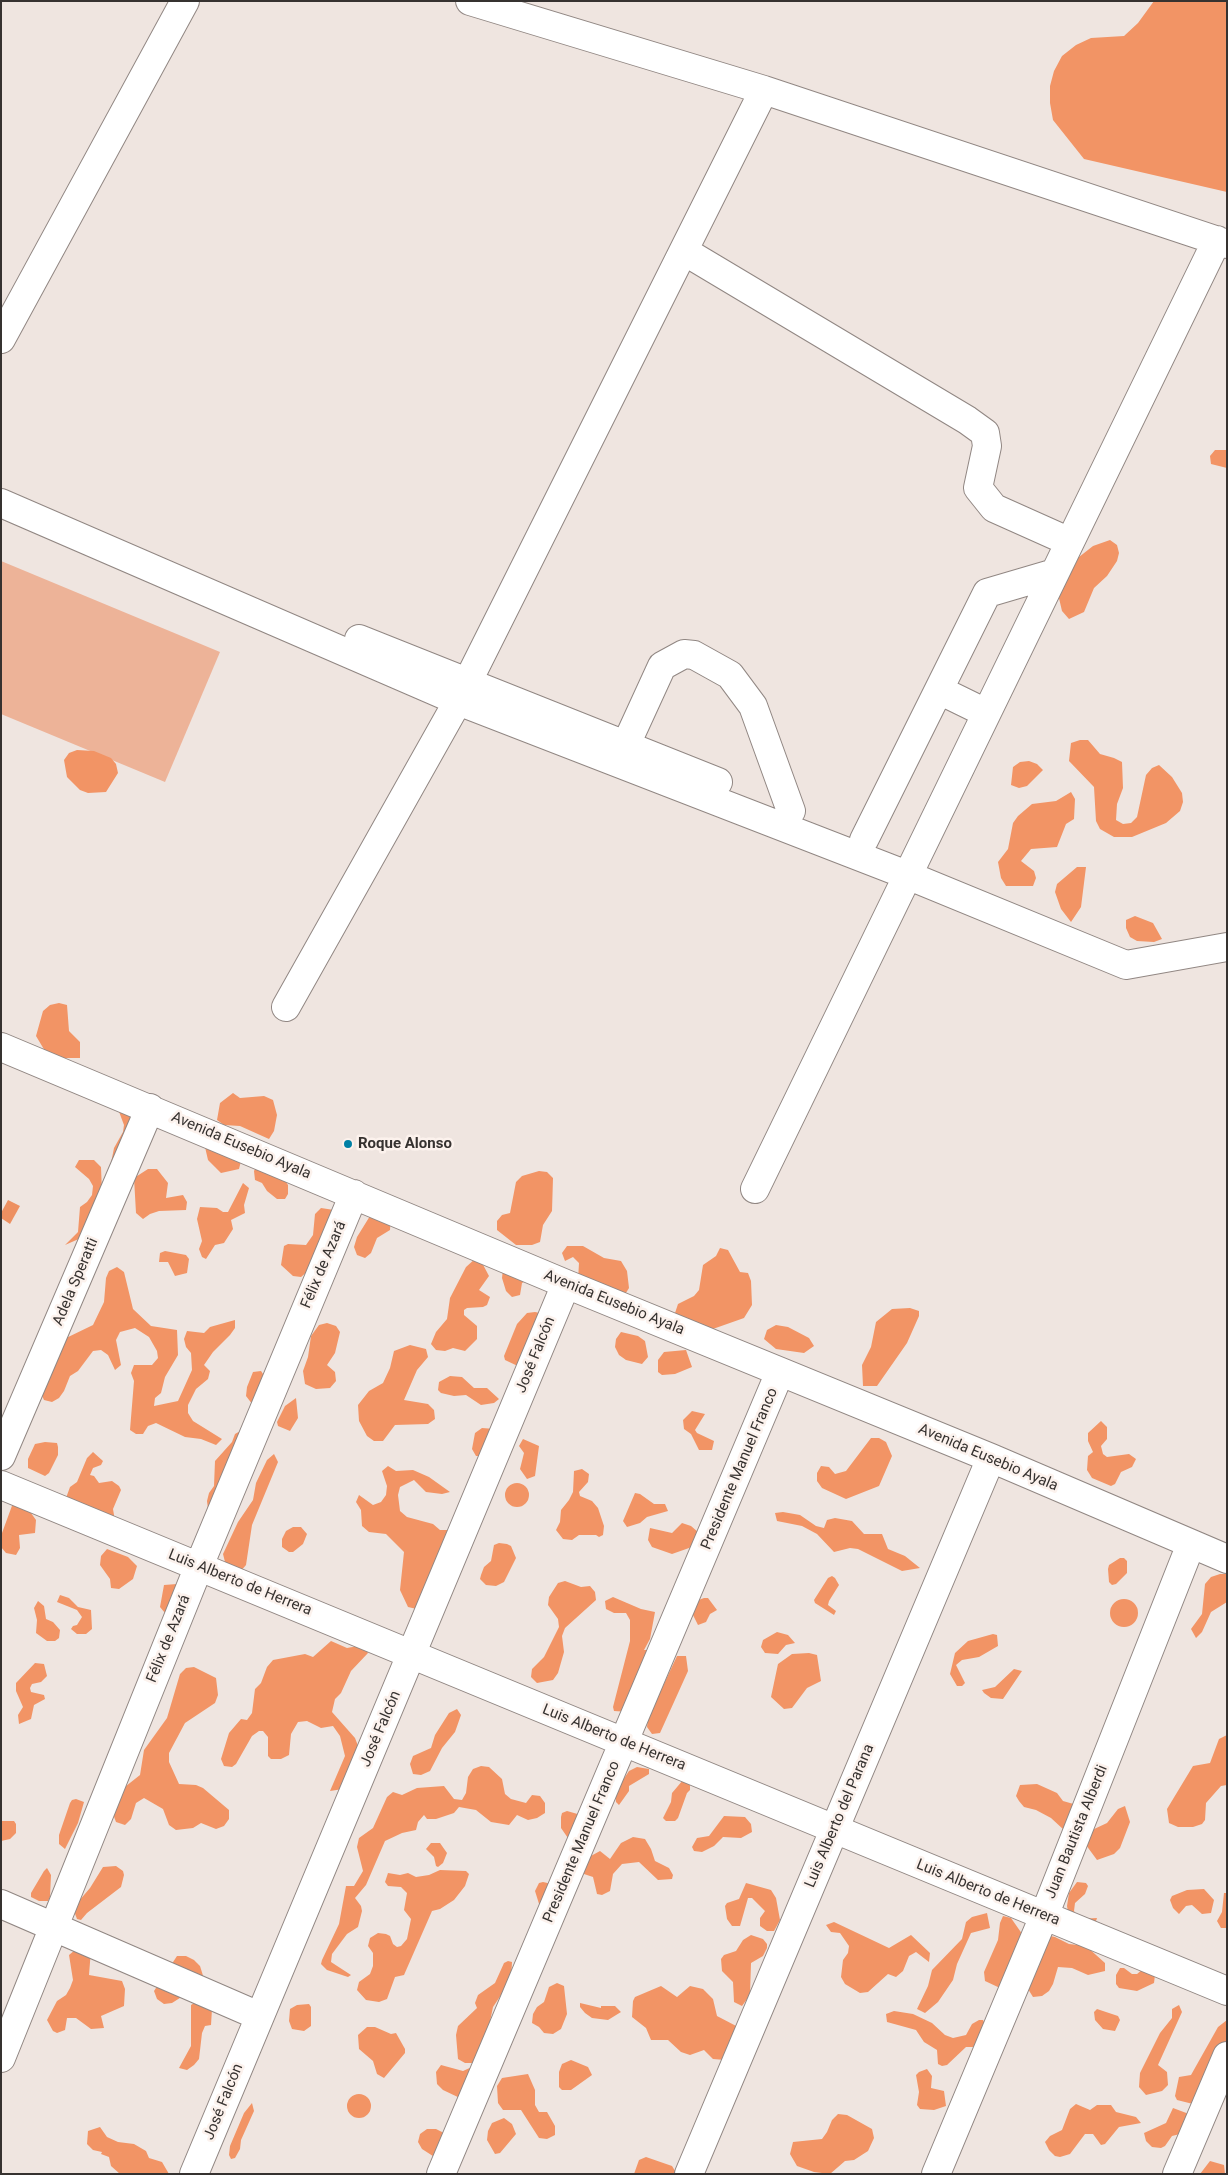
<!DOCTYPE html>
<html>
<head>
<meta charset="utf-8">
<style>
  body { margin:0 }
  #map { position:relative; width:1228px; height:2175px; overflow:hidden; background:#efe5e0; font-family:Roboto,sans-serif }
  canvas { display:block }
  .frame { position:absolute; inset:0; border:2px solid #363230; pointer-events:none }
</style>
</head>
<body>
<div id="map">
<canvas width="1228" height="2175"></canvas>
<div class="frame"></div>
</div>
<script>
const ctx = document.querySelector('canvas').getContext('2d');
ctx.lineJoin = 'round';
function paint(path, color) {
  ctx.fillStyle = color;
  ctx.fill(path, 'evenodd');
}
function poly(rows) {
  const path = new Path2D();
  for (const r of rows) {
    if (r.length === 3) {
      path.moveTo(r[0] + r[2], r[1]);
      path.arc(r[0], r[1], r[2], 0, 2 * Math.PI);
      continue;
    }
    path.moveTo(r[0], r[1]);
    for (let i = 2; i < r.length; i += 2) path.lineTo(r[i], r[i + 1]);
  }
  return path;
}
function trace(path, color, width, dash) {
  ctx.strokeStyle = color;
  ctx.lineWidth = width;
  ctx.lineCap = dash ? 'butt' : 'round';
  ctx.setLineDash(dash || []);
  ctx.stroke(path);
}
function label(font, color, halo, rows, align = 'center') {
  ctx.font = font + ' Roboto,sans-serif';
  ctx.lineWidth = 5;
  ctx.setLineDash([]);
  ctx.textBaseline = 'middle';
  ctx.strokeStyle = halo;
  ctx.fillStyle = color;
  for (const [text, x, y, turn = 0] of rows) {
    ctx.save();
    ctx.translate(x, y);
    ctx.rotate((+turn || 0) * Math.PI / 180);
    ctx.textAlign = isNaN(turn) ? turn : align;
    if (halo) ctx.strokeText(text, 0, 0);
    ctx.fillText(text, 0, 0);
    ctx.restore();
  }
}
const green = poly([
  [1,561,220,652,165,782,1,714]
]);
const forest = poly([
  [1154,1,1227,1,1227,192,1084,159,1053,120,1050,103,1050,86,1054,71,1062,56,1076,45,1091,38,1124,36,1138,23],
  [1215,450,1227,450,1227,468,1211,464,1210,456],
  [1110,540,1117,545,1119,553,1117,561,1107,576,1094,588,1084,612,1069,619,1062,611,1058,594,1065,568,1093,546],
  [1080,740,1088,740,1100,754,1114,758,1122,762,1123,788,1117,804,1116,820,1123,824,1131,823,1137,817,1146,775,1152,768,1159,765,1172,777,1182,793,1183,802,1180,811,1166,823,1132,837,1114,837,1100,829,1096,821,1094,787,1069,761,1071,743],
  [77,750,94,751,111,758,116,764,118,773,106,792,88,793,80,790,67,777,64,760,69,753],
  [1029,761,1037,764,1043,770,1027,786,1019,788,1011,785,1013,767,1020,762],
  [1071,792,1075,799,1074,819,1066,824,1057,847,1031,849,1021,861,1034,871,1036,878,1033,886,1006,886,1001,878,998,862,1008,849,1013,823,1018,816,1032,804,1056,801],
  [1077,867,1086,867,1081,907,1071,922,1061,909,1055,892,1057,884],
  [1135,916,1153,923,1162,939,1154,942,1137,941,1130,937,1126,928,1126,920],
  [59,1003,67,1005,69,1031,80,1042,80,1058,62,1058,45,1051,36,1036,43,1011,50,1005],
  [233,1093,240,1098,264,1096,273,1100,277,1115,274,1131,269,1139,240,1126,224,1125,217,1120,220,1103],
  [118,1109,135,1112,118,1167,111,1163,114,1148,123,1132,124,1125],
  [205,1147,241,1161,239,1169,221,1173,208,1160],
  [79,1160,94,1160,101,1167,102,1192,81,1238,65,1245,78,1232,80,1207,87,1202,92,1195,93,1186,89,1179,75,1167],
  [256,1167,286,1182,288,1185,288,1194,285,1199,277,1199,267,1191,262,1183,255,1180,254,1171],
  [148,1169,157,1169,168,1183,166,1198,183,1195,187,1202,186,1210,159,1211,150,1214,143,1219,136,1213,134,1178],
  [539,1171,547,1172,553,1178,552,1211,543,1225,540,1242,532,1245,516,1245,497,1230,497,1221,502,1215,510,1213,516,1182,522,1176],
  [243,1183,249,1188,244,1205,245,1213,231,1220,233,1229,224,1243,215,1245,206,1259,202,1257,199,1249,202,1241,197,1219,200,1207,217,1208,223,1212,228,1212],
  [321,1208,334,1210,308,1271,301,1277,293,1276,281,1265,284,1246,288,1244,306,1245,313,1235,315,1214],
  [391,1214,390,1230,377,1238,371,1253,365,1258,357,1255,354,1247,357,1237,370,1216],
  [567,1246,583,1246,604,1258,621,1261,627,1271,629,1288,624,1296,578,1280,579,1263,573,1257,565,1261,562,1253],
  [720,1248,728,1250,740,1272,748,1273,751,1281,752,1305,744,1318,710,1330,676,1321,675,1313,678,1304,694,1296,699,1290,703,1265,716,1256],
  [165,1251,186,1255,189,1259,187,1273,175,1276,168,1262,159,1262,160,1253],
  [476,1258,480,1259,489,1276,479,1290,490,1297,487,1305,483,1307,467,1308,464,1310,464,1315,477,1326,477,1339,465,1351,453,1348,445,1351,436,1350,431,1344,436,1332,447,1319,450,1298,466,1267],
  [117,1267,124,1272,133,1309,151,1326,177,1330,178,1355,165,1377,161,1393,155,1398,154,1406,178,1401,192,1370,191,1353,186,1347,184,1339,187,1331,204,1333,210,1327,235,1320,235,1328,230,1335,213,1352,204,1365,210,1371,208,1379,196,1389,188,1405,188,1413,193,1421,222,1439,216,1445,201,1439,185,1437,156,1423,148,1426,143,1434,136,1434,130,1430,134,1381,131,1373,134,1365,152,1365,158,1358,157,1351,149,1337,135,1328,120,1332,116,1340,121,1365,115,1370,108,1355,101,1350,93,1351,78,1371,70,1376,64,1391,59,1398,52,1402,44,1400,37,1385,62,1340,93,1325,104,1302,106,1278,109,1271],
  [503,1269,531,1278,522,1283,520,1295,512,1297,506,1291,502,1278],
  [910,1308,919,1311,919,1316,907,1343,877,1386,863,1386,862,1365,871,1347,876,1322,892,1309],
  [535,1312,540,1313,522,1368,505,1360,504,1356,517,1324,527,1313],
  [327,1323,336,1326,340,1332,335,1353,327,1365,335,1372,336,1381,330,1388,316,1389,305,1384,303,1371,308,1357,311,1336,319,1325],
  [776,1325,788,1327,809,1338,814,1346,804,1353,776,1349,764,1339,767,1330],
  [621,1332,638,1336,645,1341,648,1357,642,1364,626,1360,619,1355,615,1347,616,1339],
  [410,1345,426,1349,428,1357,417,1370,404,1400,428,1404,434,1410,435,1419,428,1424,395,1425,383,1441,374,1441,367,1436,359,1421,358,1405,369,1391,383,1383,390,1368,394,1351],
  [686,1350,692,1367,675,1374,662,1375,658,1372,658,1360,664,1352],
  [261,1371,265,1377,265,1394,274,1392,275,1399,254,1436,223,1515,214,1514,208,1509,207,1501,209,1493,214,1486,215,1461,232,1442,235,1434,242,1430,256,1409,246,1396,247,1387,253,1372],
  [450,1376,462,1377,474,1388,487,1388,499,1399,494,1403,481,1405,466,1395,454,1396,441,1393,438,1390,439,1382],
  [296,1398,298,1418,290,1431,278,1426,277,1422,285,1406],
  [692,1411,705,1414,695,1430,697,1433,714,1441,712,1450,699,1450,691,1434,684,1429,683,1420],
  [1101,1421,1107,1427,1107,1439,1101,1446,1103,1454,1107,1457,1129,1454,1136,1459,1132,1467,1121,1472,1115,1484,1111,1486,1092,1478,1087,1470,1088,1456,1093,1452,1088,1441,1088,1433],
  [482,1428,495,1429,481,1456,476,1456,472,1449,475,1433],
  [871,1438,879,1438,886,1442,892,1456,879,1486,846,1499,822,1488,817,1481,817,1473,821,1466,829,1467,835,1474,846,1471],
  [523,1439,539,1446,535,1476,527,1479,520,1469,524,1453,519,1446],
  [45,1442,57,1443,58,1447,58,1455,49,1473,45,1476,28,1468,28,1459,35,1444],
  [93,1452,103,1461,101,1465,93,1468,90,1475,94,1476,99,1483,112,1481,119,1486,121,1490,113,1509,115,1521,66,1498,70,1487,77,1482,87,1458],
  [274,1454,278,1462,252,1525,246,1565,240,1572,225,1562,223,1554,238,1522,253,1500,256,1483,267,1460],
  [388,1466,396,1471,413,1470,429,1477,450,1492,442,1494,426,1492,414,1480,400,1487,398,1495,400,1511,407,1517,433,1524,440,1530,449,1530,421,1610,408,1607,400,1590,404,1552,386,1534,369,1532,362,1526,361,1510,356,1502,359,1495,373,1505,381,1502,386,1495,387,1486,382,1471],
  [582,1469,589,1474,588,1482,579,1492,580,1496,592,1501,598,1508,604,1526,603,1535,599,1537,596,1535,579,1535,572,1540,563,1539,556,1530,560,1522,561,1510,569,1500,573,1492,574,1471],
  [517,1495,12],
  [635,1493,640,1494,654,1504,665,1504,668,1511,647,1517,640,1523,627,1527,623,1521],
  [13,1503,31,1513,36,1520,35,1533,19,1535,20,1548,16,1555,6,1553,1,1547,2,1533],
  [783,1512,800,1515,816,1526,824,1528,827,1520,835,1518,852,1521,864,1534,882,1534,888,1549,905,1556,920,1568,902,1571,858,1549,850,1548,834,1552,817,1534,802,1526,777,1521,775,1513],
  [682,1523,691,1526,698,1532,693,1546,689,1548,672,1554,652,1547,648,1540,650,1528,672,1533],
  [293,1527,301,1527,307,1534,303,1544,293,1552,289,1552,282,1547,282,1539,286,1531],
  [499,1543,507,1544,511,1546,516,1558,504,1582,496,1586,486,1585,480,1579,481,1575,484,1567,491,1561,494,1545],
  [107,1549,128,1557,137,1566,133,1579,119,1589,111,1588,110,1579,100,1565,101,1556],
  [1120,1558,1124,1558,1127,1561,1127,1573,1116,1584,1112,1585,1109,1582,1108,1569,1109,1565],
  [1220,1574,1227,1574,1227,1602,1211,1612,1202,1632,1196,1638,1191,1629,1202,1614,1205,1584,1211,1577],
  [832,1576,835,1578,839,1585,829,1601,828,1605,836,1611,834,1615,815,1603,814,1600,828,1578],
  [565,1581,581,1587,590,1586,595,1592,596,1600,565,1628,562,1636,564,1652,558,1673,553,1680,537,1683,531,1677,532,1669,544,1657,559,1627,558,1619,548,1605,549,1597,558,1583],
  [177,1584,165,1613,160,1607,164,1585],
  [60,1595,69,1598,78,1607,91,1610,92,1629,86,1634,77,1634,71,1629,73,1626,77,1625,82,1617,77,1610,57,1602],
  [613,1597,641,1609,655,1612,650,1639,644,1650,653,1650,629,1712,614,1711,613,1707,630,1641,630,1620,626,1613,614,1613,606,1609,605,1601],
  [704,1598,708,1598,717,1610,710,1614,706,1622,698,1625,692,1613,696,1601],
  [1124,1613,14],
  [38,1601,44,1606,46,1619,53,1622,60,1630,59,1638,55,1641,47,1641,36,1633,37,1620,34,1608],
  [777,1632,788,1635,795,1643,786,1645,778,1654,765,1653,761,1647,763,1640],
  [993,1634,997,1635,998,1646,979,1657,962,1660,956,1665,965,1683,962,1686,957,1686,950,1674,955,1653,968,1641],
  [331,1641,347,1648,364,1645,368,1653,351,1671,341,1693,335,1699,332,1712,355,1738,360,1751,343,1789,330,1791,345,1756,340,1736,333,1726,321,1728,307,1721,298,1722,291,1734,289,1755,281,1759,271,1759,268,1756,268,1737,263,1731,259,1731,252,1736,236,1764,232,1767,224,1766,221,1759,229,1733,241,1719,247,1720,252,1713,255,1689,261,1683,267,1667,273,1660,305,1654,313,1657],
  [809,1653,817,1655,821,1681,807,1688,792,1708,784,1709,771,1697,778,1664,792,1654],
  [677,1656,686,1656,688,1671,660,1733,652,1734,647,1727,648,1718],
  [35,1663,44,1664,47,1676,41,1682,32,1684,30,1688,31,1692,44,1695,45,1699,34,1705,31,1719,19,1724,18,1715,23,1707,16,1691,16,1683],
  [194,1667,216,1678,218,1695,215,1703,185,1723,169,1753,169,1762,179,1784,196,1785,203,1788,229,1810,229,1819,224,1826,216,1829,201,1823,193,1828,176,1830,169,1825,163,1809,144,1798,136,1803,131,1819,125,1825,116,1822,113,1814,121,1790,140,1775,144,1750,167,1718,180,1674,186,1668],
  [1014,1669,1022,1671,1003,1699,991,1698,984,1693,982,1690,995,1687],
  [457,1709,461,1715,455,1732,442,1748,430,1771,421,1775,413,1774,410,1764,413,1756,431,1748,435,1735,449,1713],
  [1227,1735,1227,1785,1221,1786,1206,1803,1205,1820,1202,1824,1193,1827,1178,1827,1169,1823,1167,1809,1193,1766,1210,1763,1219,1739],
  [481,1766,489,1767,502,1779,505,1794,511,1799,526,1803,532,1795,540,1796,545,1803,545,1813,537,1818,528,1820,517,1815,509,1825,491,1822,476,1810,459,1807,454,1813,436,1819,427,1819,424,1815,418,1822,416,1830,402,1833,385,1841,366,1885,355,1898,361,1906,362,1911,358,1927,347,1934,332,1954,331,1962,351,1975,348,1977,327,1970,321,1964,322,1960,339,1924,346,1886,354,1886,363,1871,357,1847,359,1838,373,1828,387,1797,393,1792,402,1795,417,1788,444,1786,454,1799,462,1800,466,1793,468,1777,473,1769],
  [637,1767,649,1769,649,1774,629,1786,629,1791,619,1805,616,1802,615,1792,629,1771],
  [683,1780,690,1781,690,1790,687,1793,678,1818,675,1821,666,1821,663,1818,671,1802,672,1793],
  [1037,1784,1057,1793,1063,1801,1077,1805,1064,1830,1051,1818,1036,1810,1024,1807,1019,1801,1016,1796,1020,1785],
  [76,1799,84,1802,78,1823,65,1849,59,1844,59,1835,70,1803,72,1800],
  [1125,1806,1130,1822,1120,1848,1114,1854,1097,1860,1086,1845,1092,1830,1107,1823,1118,1809],
  [567,1811,581,1815,570,1841,561,1828,561,1817,562,1813],
  [724,1816,745,1817,751,1824,752,1832,741,1838,723,1837,714,1846,702,1852,694,1851,692,1847,697,1838,709,1836],
  [1,1821,14,1821,16,1824,16,1833,10,1839,1,1841],
  [633,1837,645,1839,651,1849,655,1861,669,1868,673,1875,672,1879,658,1880,639,1862,622,1864,613,1874,610,1891,602,1895,597,1894,593,1877,584,1874,584,1866,589,1857,600,1851,610,1859,621,1843],
  [431,1843,440,1843,447,1853,443,1863,438,1867,436,1866,434,1857,426,1849],
  [116,1866,123,1871,124,1875,121,1887,87,1913,81,1920,77,1919,74,1911,78,1902,90,1888,103,1867],
  [47,1868,51,1875,50,1897,48,1901,39,1901,31,1897,31,1893,44,1871],
  [440,1870,466,1871,469,1874,465,1886,454,1900,440,1909,432,1911,404,1975,395,1977,387,1999,379,2002,366,2000,357,1990,359,1982,370,1974,373,1966,373,1953,368,1946,370,1938,378,1933,386,1934,390,1936,393,1944,397,1947,401,1946,407,1939,411,1919,404,1910,407,1893,401,1887,388,1886,385,1882,388,1873,400,1875,408,1873,416,1877,429,1875],
  [543,1882,552,1884,540,1907,535,1891,539,1883],
  [1077,1882,1086,1883,1088,1886,1085,1894,1075,1903,1074,1911,1079,1919,1097,1918,1094,1927,1069,1918,1067,1906,1069,1893],
  [746,1883,771,1890,776,1898,780,1920,774,1931,767,1931,760,1926,760,1918,765,1911,752,1898,748,1898,740,1926,732,1926,727,1919,725,1906,727,1903,739,1899],
  [1204,1889,1214,1900,1211,1913,1202,1914,1192,1905,1186,1906,1179,1914,1173,1908,1170,1900,1172,1896,1187,1890],
  [1224,1893,1227,1893,1227,1928,1221,1928,1217,1921,1222,1912],
  [987,1913,990,1928,971,1933,957,1964,953,1980,938,2002,925,2013,917,2009,928,1986,932,1970,962,1939,966,1922,972,1917],
  [1003,1916,1011,1918,1025,1938,1000,1988,985,1981,984,1972,998,1940,1000,1923],
  [834,1922,889,1948,911,1935,930,1953,929,1962,916,1952,909,1956,903,1971,896,1977,888,1974,868,1992,860,1993,845,1984,841,1977,843,1960,848,1953,849,1946,840,1933,831,1932,826,1925],
  [751,1935,763,1939,767,1944,767,1948,763,1956,751,1963,750,1995,742,2006,734,2002,733,1982,722,1971,721,1959,724,1955,736,1951,743,1940],
  [1046,1935,1055,1937,1069,1944,1086,1946,1105,1963,1105,1971,1088,1975,1072,1968,1058,1967,1053,1984,1049,1991,1042,1996,1033,1997,1028,1989],
  [75,1950,91,1950,89,1975,122,1981,125,1989,124,2006,101,2016,104,2028,91,2029,76,2018,67,2018,65,2030,57,2033,53,2031,47,2020,57,2001,66,1995,70,1988,73,1980,69,1955],
  [177,1956,186,1956,194,1960,200,1966,205,1982,172,2003,164,2004,157,1999,154,1991],
  [508,1961,512,1962,511,1980,493,2007,488,2031,479,2057,473,2063,465,2063,458,2059,456,2035,458,2026,477,2008,475,2003,478,1995,495,1983,504,1963],
  [1120,1968,1124,1968,1132,1974,1137,1974,1143,1969,1155,1975,1154,1983,1137,1991,1119,1988,1116,1984,1116,1975],
  [557,1983,564,1986,567,2014,561,2029,553,2034,544,2033,539,2027,532,2023,533,2014,537,2007,544,2002,549,1987],
  [661,1986,677,1997,690,1986,703,1989,713,1999,717,2016,740,2028,725,2060,713,2059,704,2050,690,2055,681,2052,668,2040,651,2040,646,2028,632,2017,633,2001,635,1997],
  [199,2000,212,2009,211,2025,205,2026,202,2033,199,2059,194,2065,187,2070,179,2068,191,2046,191,2005],
  [580,2003,601,2008,601,2006,615,2006,621,2012,608,2020,592,2018,585,2013,580,2007],
  [309,2004,311,2007,311,2026,304,2031,292,2029,289,2021,290,2009,297,2005],
  [1179,2005,1182,2012,1158,2065,1167,2072,1168,2085,1162,2091,1146,2095,1139,2087,1140,2073,1160,2033,1172,2018,1172,2009],
  [1097,2009,1118,2016,1120,2020,1115,2031,1103,2029,1095,2020,1094,2012],
  [894,2011,913,2014,932,2023,945,2035,953,2038,966,2035,972,2024,979,2020,983,2020,985,2024,980,2041,973,2047,966,2047,947,2065,942,2066,938,2064,937,2050,924,2042,916,2030,887,2022,886,2014],
  [1227,2020,1227,2056,1193,2104,1177,2100,1175,2096,1179,2077,1191,2075,1218,2027],
  [367,2027,375,2027,391,2034,396,2033,405,2049,405,2053,384,2078,377,2074,373,2061,359,2049,358,2035],
  [571,2060,588,2067,592,2075,571,2090,562,2090,559,2087,559,2072,562,2064],
  [441,2065,463,2071,474,2066,462,2099,443,2090,437,2084,436,2072],
  [927,2069,932,2076,931,2088,944,2091,946,2106,934,2110,920,2109,917,2105,919,2092,916,2075,919,2072],
  [528,2074,535,2090,535,2105,539,2112,547,2112,555,2126,555,2135,547,2139,539,2138,521,2110,503,2110,498,2103,497,2086,502,2078],
  [359,2106,12],
  [252,2103,254,2111,241,2140,240,2149,235,2158,231,2159,229,2155,230,2146,244,2113],
  [1076,2104,1090,2110,1097,2105,1111,2105,1116,2112,1136,2117,1141,2123,1119,2127,1105,2144,1101,2145,1093,2134,1085,2134,1070,2154,1060,2157,1055,2156,1049,2150,1045,2142,1050,2136,1062,2130,1070,2109],
  [1173,2108,1189,2114,1180,2134,1172,2136,1165,2146,1161,2148,1152,2147,1146,2141,1144,2133,1166,2123],
  [838,2114,847,2115,872,2129,874,2138,868,2151,854,2160,845,2161,830,2174,814,2172,797,2166,790,2154,793,2142,822,2139,827,2132,832,2120],
  [504,2118,512,2124,516,2134,500,2153,495,2154,487,2140,488,2131,492,2123],
  [100,2127,107,2137,118,2142,134,2144,146,2151,149,2158,162,2162,169,2174,120,2174,111,2166,109,2157,101,2154,102,2152,93,2150,87,2144,88,2131],
  [427,2129,436,2129,444,2133,436,2158,422,2149,418,2142,420,2134],
  [646,2157,672,2166,677,2174,634,2174,639,2160],
  [1210,2161,1224,2165,1225,2174,1200,2174]
]);
const water = poly([
  [8,1200,20,1206,10,1224,1,1218,1,1213]
]);
const minor = poly([
  [470,1,764,90,1227,244],
  [684,251,967,420,985,433,987,446,978,488,994,508,1070,542],
  [1,339,185,1],
  [1,503,458,701,907,875,1126,965,1227,947],
  [359,639,718,782],
  [939,690,986,713],
  [618,762,662,666,684,654,694,655,730,675,753,706,791,811],
  [864,840,987,593,1055,573],
  [286,1007,458,701,764,90],
  [1,1047,566,1284,991,1458,1227,1559],
  [755,1189,1217,240],
  [1,1456,150,1108],
  [1,1485,1227,1991],
  [1,1904,259,2016],
  [1,2058,199,1566,354,1194],
  [194,2174,566,1284],
  [441,2174,780,1372],
  [689,2174,991,1458],
  [936,2174,1044,1916,1191,1544],
  [1177,2174,1227,2056]
]);
const markers = [
  [348,1144,5,"#0080a5"]
];
const poiNames = [
  ["Roque Alonso",358,1144]
];
const streetNames = [
  ["Avenida Eusebio Ayala",241,1146,23],
  ["Félix de Azará",324,1265,-67],
  ["Adela Speratti",76,1282,-67],
  ["Avenida Eusebio Ayala",614,1303,22],
  ["José Falcón",536,1355,-68],
  ["Avenida Eusebio Ayala",988,1458,23],
  ["Presidente Manuel Franco",740,1469,-67],
  ["Luis Alberto de Herrera",240,1583,22],
  ["Félix de Azará",169,1639,-68],
  ["José Falcón",381,1729,-67],
  ["Luis Alberto de Herrera",614,1738,22],
  ["Luis Alberto del Parana",840,1816,-67],
  ["Juan Bautista Alberdi",1077,1832,-68],
  ["Presidente Manuel Franco",582,1842,-67],
  ["Luis Alberto de Herrera",988,1893,22],
  ["José Falcón",224,2102,-68]
];
paint(green, '#edb398');
paint(forest, '#f29465');
paint(water, '#ed9061');
trace(minor, '#918783', 30);
trace(minor, '#fff', 28);
for (const [x, y, r, color] of markers) {
  const dot = new Path2D();
  dot.arc(x, y, r, 0, 2 * Math.PI);
  ctx.fillStyle = color;
  ctx.fill(dot);
  trace(dot, '#fcf2ed', 2);
}
label('bold 15px', '#363230', '#fcf2ed', poiNames, 'left');
label('15px', '#363230', '#fcf2ed', streetNames);
</script>
</body>
</html>
